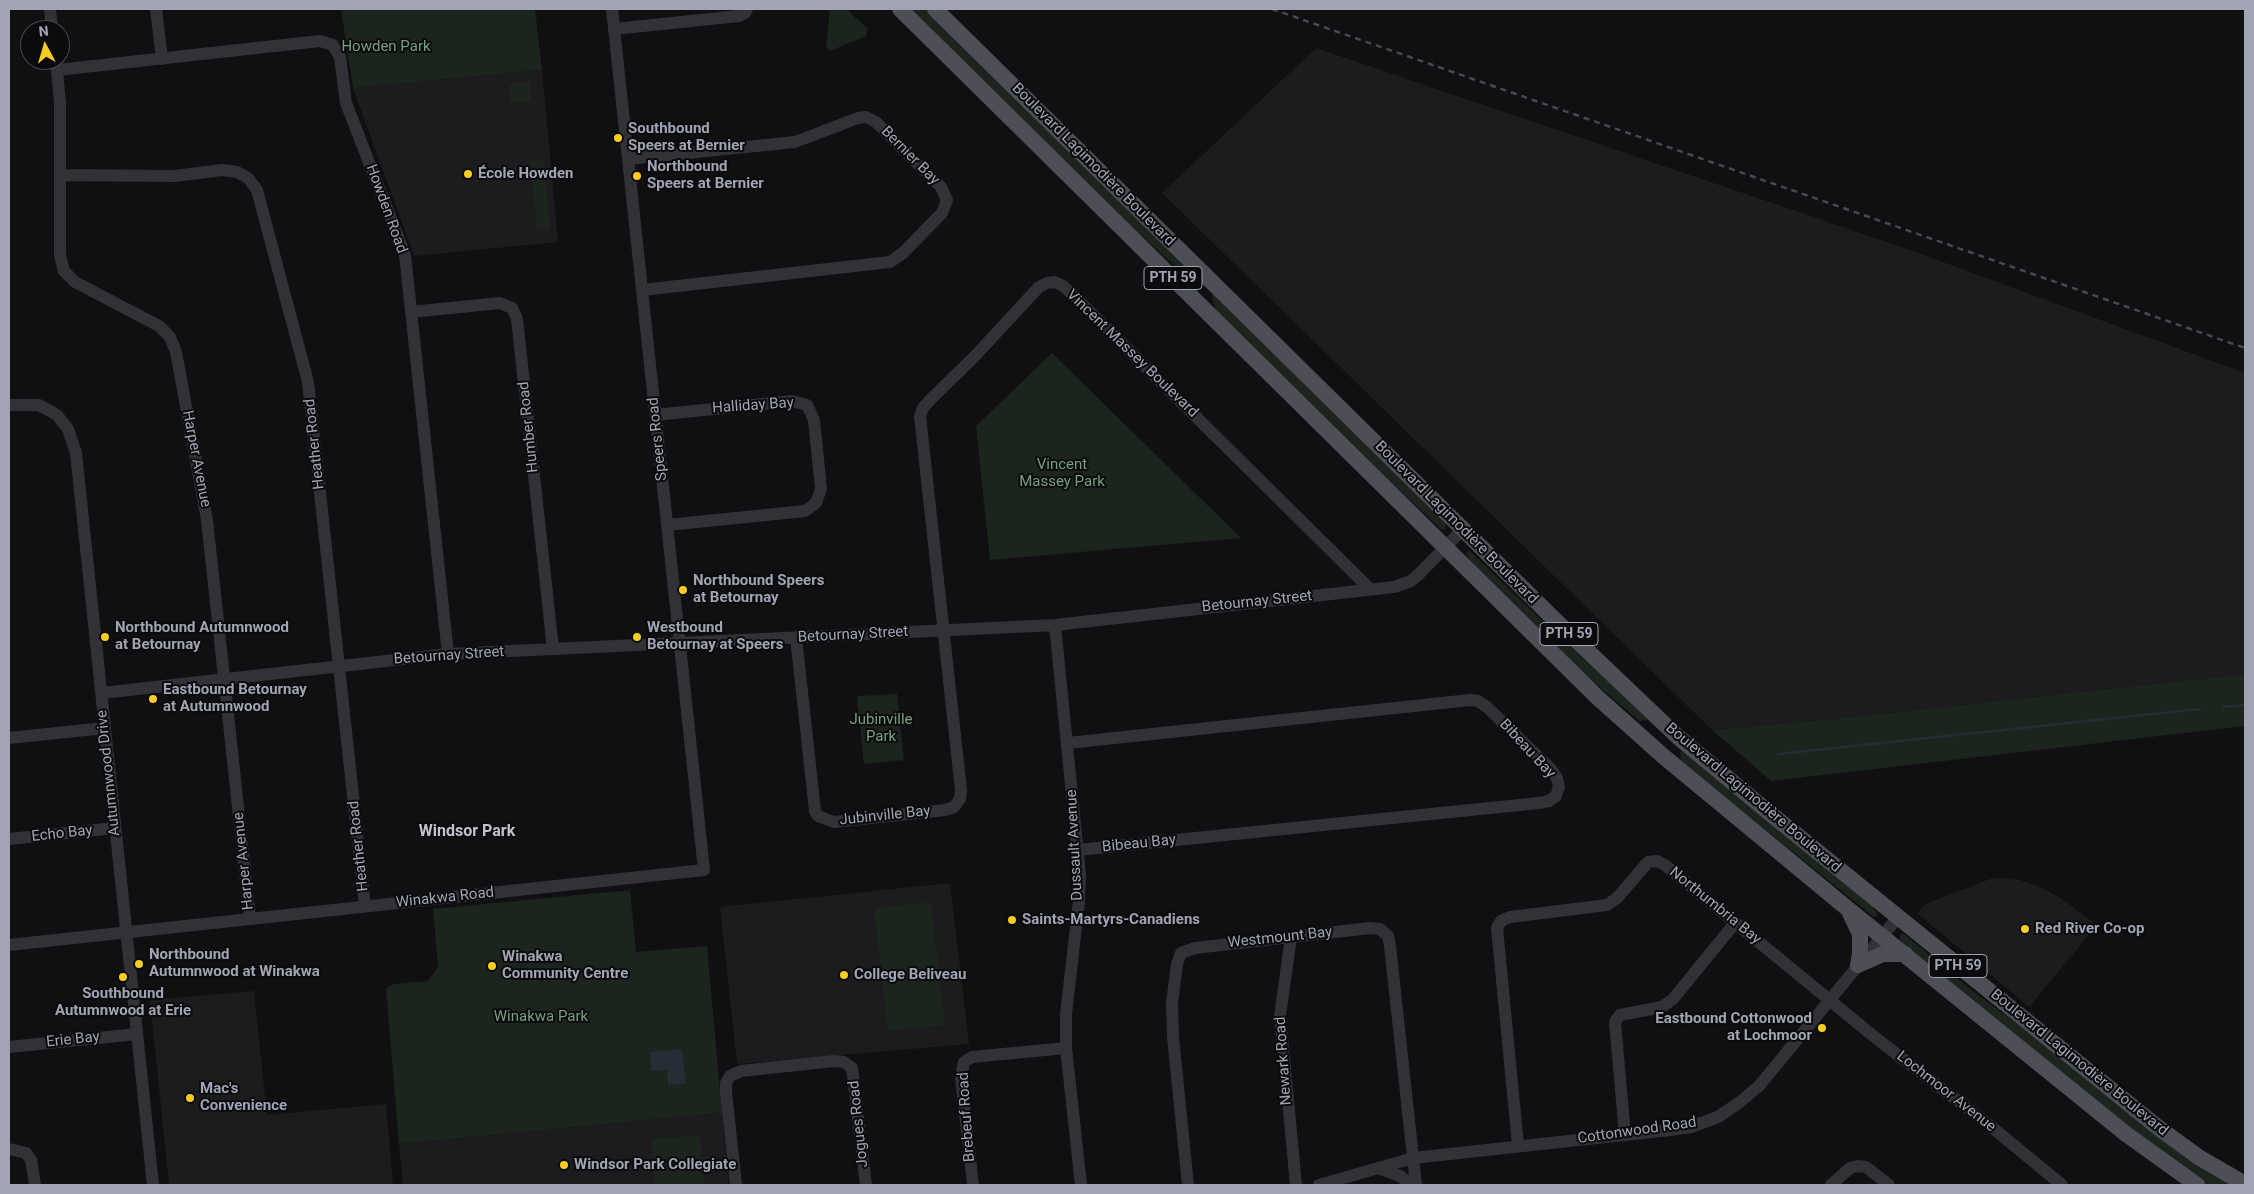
<!DOCTYPE html>
<html>
<head>
<meta charset="utf-8">
<style>
  body { margin:0 }
  #map { position:relative; width:2254px; height:1194px; overflow:hidden; background:#101012; font-family:Roboto,sans-serif }
  canvas { display:block }
  .frame { position:absolute; inset:0; border:10px solid #a0a4b3; pointer-events:none }
  .north { position:absolute; left:20px; top:20px; width:50px; height:50px; box-sizing:border-box; background:#0b0b0d; border:1px solid #47484f; border-radius:50%; rotate:354deg; font-size:14px; font-weight:700; line-height:20px; text-align:center; color:#a0a4b3 }
  .north::after { content:''; display:block; margin:auto; width:18px; height:22px; background:#facd1f; clip-path:polygon(50% 0,100% 100%,50% 72%,0 100%) }
</style>
</head>
<body>
<div id="map">
<canvas width="2254" height="1194"></canvas>
<div class="frame"></div>
<div class="north">N</div>
</div>
<script>
const ctx = document.querySelector('canvas').getContext('2d');
ctx.lineJoin = 'round';
function paint(path, color) {
  ctx.fillStyle = color;
  ctx.fill(path, 'evenodd');
}
function poly(rows) {
  const path = new Path2D();
  for (const r of rows) {
    path.moveTo(r[0], r[1]);
    for (let i = 2; i < r.length; i += 2) path.lineTo(r[i], r[i + 1]);
  }
  return path;
}
function trace(path, color, width, dash) {
  ctx.strokeStyle = color;
  ctx.lineWidth = width;
  ctx.lineCap = dash ? 'butt' : 'round';
  ctx.setLineDash(dash || []);
  ctx.stroke(path);
}
function label(font, color, halo, rows, align = 'center') {
  ctx.font = font + ' Roboto,sans-serif';
  ctx.lineWidth = 4;
  ctx.setLineDash([]);
  ctx.textBaseline = 'middle';
  ctx.strokeStyle = halo;
  ctx.fillStyle = color;
  for (const [text, x, y, turn = 0] of rows) {
    ctx.save();
    ctx.translate(x, y);
    ctx.rotate((+turn || 0) * Math.PI / 180);
    ctx.textAlign = isNaN(turn) ? turn : align;
    if (halo) ctx.strokeText(text, 0, 0);
    ctx.fillText(text, 0, 0);
    ctx.restore();
  }
}
const built = poly([
  [1316,48,1902,247,2245,373,2245,674,1832,719,1712,730,1162,193],
  [542,70,558,242,414,256,353,88],
  [2000,878,2020,880,2045,889,2069,904,2097,925,2029,1007,1917,913,1926,904,1990,879],
  [950,883,969,1044,737,1064,720,907],
  [254,991,267,1115,386,1104,393,1185,169,1185,150,1000],
  [722,1113,729,1185,403,1185,399,1144]
]);
const green = poly([
  [341,9,535,9,542,70,353,88],
  [830,9,846,9,868,29,866,36,830,51,826,48],
  [909,9,928,9,1200,281,1196,282,1188,278,1123,219],
  [530,78,532,80,529,83,531,101,511,103,509,83,526,82],
  [544,160,550,230,537,231,530,161],
  [1214,293,1442,518,1446,526,1445,530,1441,529,1382,474,1216,311,1212,297],
  [1052,353,1054,355,1241,538,990,560,976,426],
  [1469,550,1536,615,1647,717,1647,720,1640,721,1636,718,1581,671,1476,569,1466,554],
  [2245,674,2245,726,1771,781,1712,730,1832,719],
  [897,694,904,760,864,764,857,696],
  [1683,750,1869,902,1878,915,1874,917,1681,762,1680,752],
  [630,890,636,952,707,946,722,1113,399,1144,386,988,394,984,428,981,438,967,433,909],
  [931,902,945,1025,888,1031,874,908],
  [1900,934,1904,934,1974,992,2235,1185,2207,1185,2172,1162,1906,948,1900,939],
  [700,1135,704,1185,655,1185,651,1139]
]);
const water = poly([
  [682,1049,686,1084,668,1085,667,1070,651,1071,650,1052]
]);
const stream = poly([
  [2223,707,2245,705],
  [1778,754,2200,709]
]);
const minor = poly([
  [50,9,52,30],
  [156,9,162,59],
  [614,29,739,16,745,13,747,9],
  [56,60,60,103,60,255,64,271,75,282,159,326,170,337,176,352,207,520,250,918],
  [57,70,320,41,333,45,340,57,346,103,405,255,448,654],
  [628,159,795,142,858,118,866,117,876,122,941,187,947,200,942,213,903,253,890,262,642,290],
  [61,175,174,176,222,170,237,172,248,178,257,190,308,382,365,906],
  [411,312,500,303,512,308,517,319,553,649],
  [9,405,39,405,57,415,68,429,76,453,153,1185],
  [655,415,792,401,807,405,814,420,821,489,816,503,805,511,667,525],
  [1055,625,1080,875,1079,901,1066,1014,1066,1048,1081,1185],
  [796,637,815,811,818,816,834,822,945,810,954,807,960,799,961,790,920,416,923,408,930,400,974,357,1039,287,1047,283,1055,282,1063,286,1072,294,1370,589],
  [102,693,448,654,1055,625,1394,587,1411,581,1419,574,1463,529],
  [9,738,105,728],
  [1068,743,1470,700,1478,701,1487,707,1550,768,1557,778,1559,787,1556,796,1549,801,1539,803,1078,850],
  [9,839,115,828],
  [1291,937,1280,1016,1296,1185],
  [9,945,704,870,612,9],
  [9,1047,137,1034],
  [1625,1135,1615,1022,1620,1015,1662,1007,1673,999,1735,923],
  [1518,1145,1497,928,1501,921,1510,917,1607,905,1617,898,1648,862,1657,861,1665,865,1877,1039,1988,1124,2062,1185],
  [9,1149,26,1153,31,1160,35,1185],
  [1378,1168,1400,1176,1411,1185],
  [736,1185,726,1092,726,1083,730,1076,741,1071,834,1061,844,1062,852,1068,866,1185],
  [973,1185,961,1077,964,1062,972,1057,1066,1048],
  [1188,1185,1173,1037,1172,1003,1177,964,1181,953,1195,948,1370,928,1380,929,1388,936,1390,946,1416,1185],
  [1319,1185,1413,1158,1670,1130,1691,1127,1718,1117,1740,1102,1759,1086,1898,917],
  [1831,1185,1850,1168,1858,1166,1866,1167,1889,1185]
]);
const major = poly([
  [900,9,1597,697,1663,756,1848,909,2126,1134,2197,1185],
  [935,9,1554,619,1678,737,1766,810,2160,1129,2200,1158,2245,1184],
  [1850,913,1860,934,1860,954,1858,965],
  [1858,965,1883,954,1905,954]
]);
const rail = poly([
  [1272,9,2245,348]
]);
const markers = [
  [618,138,5,"#facd1f"],
  [468,174,5,"#facd1f"],
  [637,176,5,"#facd1f"],
  [683,590,5,"#facd1f"],
  [105,637,5,"#facd1f"],
  [637,637,5,"#facd1f"],
  [153,699,5,"#facd1f"],
  [1012,920,5,"#facd1f"],
  [2025,929,5,"#facd1f"],
  [139,964,5,"#facd1f"],
  [492,966,5,"#facd1f"],
  [844,975,5,"#facd1f"],
  [123,977,5,"#facd1f"],
  [1822,1028,5,"#facd1f"],
  [190,1098,5,"#facd1f"],
  [564,1165,5,"#facd1f"]
];
const shields = [
  [1173,278,58],
  [1569,634,58],
  [1958,966,58]
];
const shieldNames = [
  ["PTH 59",1173,278],
  ["PTH 59",1569,634],
  ["PTH 59",1958,966]
];
const parkNames = [
  ["Howden Park",386,47],
  ["Vincent",1062,465],
  ["Massey Park",1062,482],
  ["Jubinville",881,720],
  ["Park",881,737],
  ["Winakwa Park",541,1017]
];
const poiNames = [
  ["Southbound",628,129],
  ["Speers at Bernier",628,146],
  ["Northbound",647,167],
  ["Speers at Bernier",647,184],
  ["École Howden",478,174],
  ["Northbound Speers",693,581],
  ["at Betournay",693,598],
  ["Northbound Autumnwood",115,628],
  ["at Betournay",115,645],
  ["Westbound",647,628],
  ["Betournay at Speers",647,645],
  ["Eastbound Betournay",163,690],
  ["at Autumnwood",163,707],
  ["Saints-Martyrs-Canadiens",1022,920],
  ["Red River Co-op",2035,929],
  ["Northbound",149,955],
  ["Autumnwood at Winakwa",149,972],
  ["Winakwa",502,957],
  ["Community Centre",502,974],
  ["College Beliveau",854,975],
  ["Southbound",123,994,"center"],
  ["Autumnwood at Erie",123,1011,"center"],
  ["Eastbound Cottonwood",1812,1019,"right"],
  ["at Lochmoor",1812,1036,"right"],
  ["Mac's",200,1089],
  ["Convenience",200,1106],
  ["Windsor Park Collegiate",574,1165]
];
const streetNames = [
  ["Bernier Bay",910,156,45],
  ["Boulevard Lagimodière Boulevard",1093,165,45],
  ["Howden Road",386,209,70],
  ["Vincent Massey Boulevard",1132,354,44],
  ["Halliday Bay",753,406,-4],
  ["Humber Road",529,427,-96],
  ["Speers Road",658,439,-96],
  ["Heather Road",315,444,-96],
  ["Harper Avenue",196,459,79],
  ["Boulevard Lagimodière Boulevard",1456,523,45],
  ["Betournay Street",1257,602,-6],
  ["Betournay Street",853,635,-3],
  ["Betournay Street",449,656,-4],
  ["Bibeau Bay",1527,749,47],
  ["Autumnwood Drive",109,773,-96],
  ["Boulevard Lagimodière Boulevard",1753,798,40],
  ["Jubinville Bay",885,816,-6],
  ["Echo Bay",62,834,-6],
  ["Bibeau Bay",1139,844,-6],
  ["Dussault Avenue",1075,845,-93],
  ["Heather Road",359,846,-96],
  ["Harper Avenue",244,861,-96],
  ["Winakwa Road",445,898,-6],
  ["Northumbria Bay",1715,906,39],
  ["Westmount Bay",1280,938,-6],
  ["Erie Bay",73,1040,-6],
  ["Newark Road",1284,1061,-94],
  ["Boulevard Lagimodière Boulevard",2079,1063,39],
  ["Lochmoor Avenue",1946,1092,38],
  ["Brebeuf Road",967,1117,-94],
  ["Jogues Road",859,1124,-96],
  ["Cottonwood Road",1637,1131,-8]
];
const neighbourhoodNames = [
  ["Windsor Park",467,832]
];
paint(built, '#1c1c1f');
paint(green, '#1c241e');
paint(water, '#262d36');
trace(stream, '#262d36', 2.5);
trace(minor, '#313137', 12);
trace(major, '#4d4e56', 16);
trace(rail, '#484950', 2.5, [6, 5]);
for (const [x, y, r, color] of markers) {
  const dot = new Path2D();
  dot.arc(x, y, r, 0, 2 * Math.PI);
  ctx.fillStyle = color;
  ctx.fill(dot);
  trace(dot, '#0b0b0d', 2);
}
for (const [x, y, w] of shields) {
  const box = new Path2D();
  box.roundRect(x - w / 2, y - 11.5, w, 23, 4);
  ctx.fillStyle = '#0b0b0d';
  ctx.fill(box);
  trace(box, '#a0a4b3', 1);
}
label('bold 14px', '#a0a4b3', null, shieldNames);
label('15px', '#76a07e', '#0b0b0d', parkNames);
label('bold 15px', '#a0a4b3', '#0b0b0d', poiNames, 'left');
label('15px', '#a0a4b3', '#0b0b0d', streetNames);
label('bold 16px', '#c2c3cf', '#0b0b0d', neighbourhoodNames);
</script>
</body>
</html>
